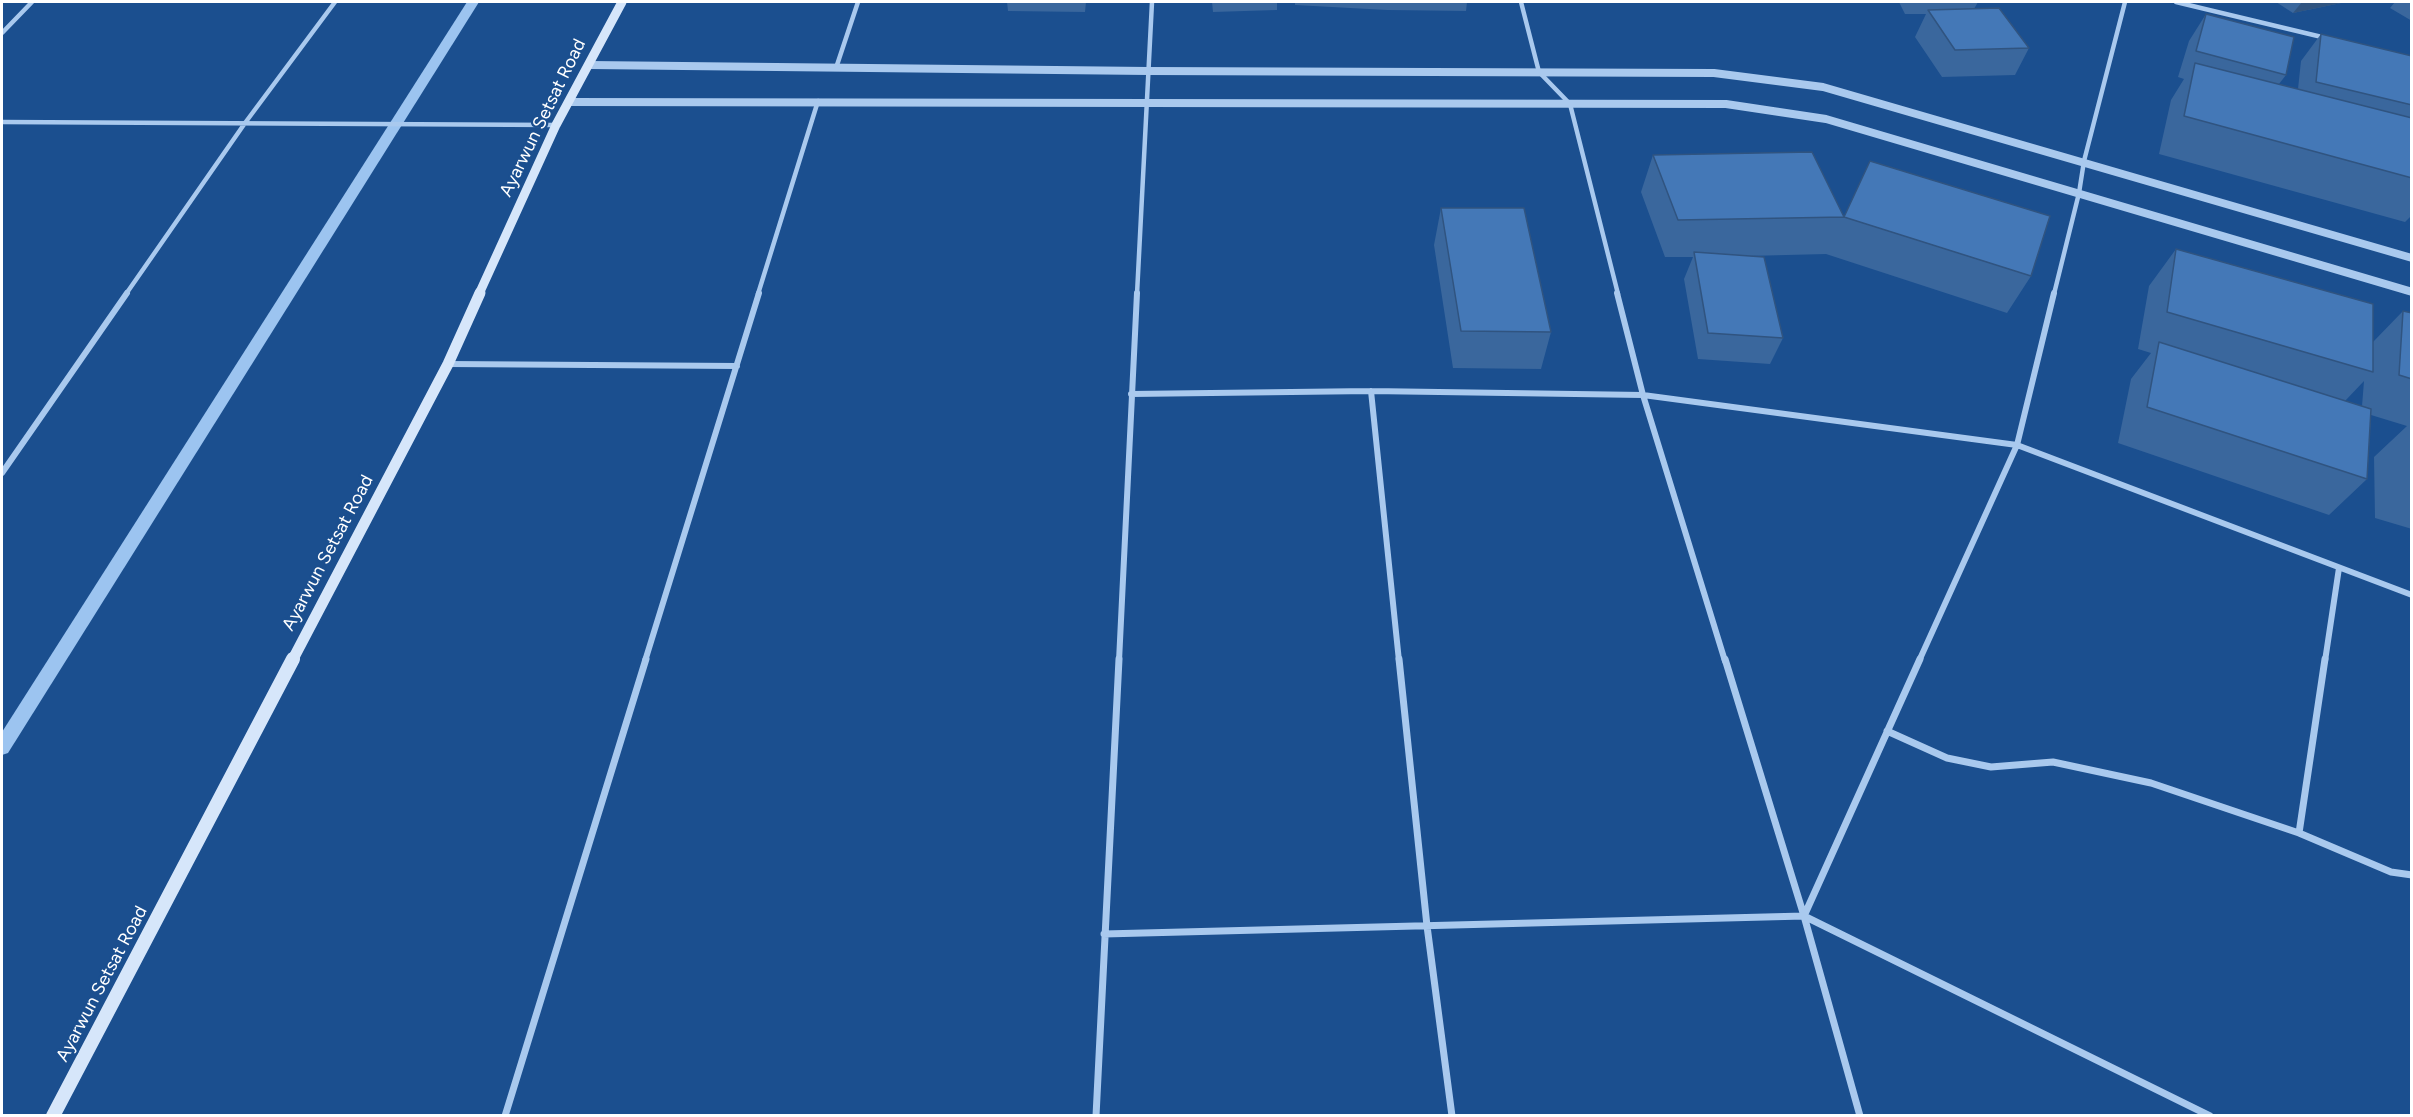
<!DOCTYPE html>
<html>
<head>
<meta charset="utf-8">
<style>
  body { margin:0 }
  #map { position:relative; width:2413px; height:1117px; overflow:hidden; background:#1b4f8f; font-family:Figtree,sans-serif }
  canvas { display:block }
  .frame { position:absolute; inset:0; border:3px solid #fff; pointer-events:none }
</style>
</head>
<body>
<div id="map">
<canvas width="2413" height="1117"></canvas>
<div class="frame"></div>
</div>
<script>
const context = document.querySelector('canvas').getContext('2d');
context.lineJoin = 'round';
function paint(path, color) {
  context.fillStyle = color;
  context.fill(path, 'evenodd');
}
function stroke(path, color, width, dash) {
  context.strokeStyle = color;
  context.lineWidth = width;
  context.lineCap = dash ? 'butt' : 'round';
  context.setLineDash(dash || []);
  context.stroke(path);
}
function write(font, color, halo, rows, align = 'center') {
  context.font = font + ' Figtree,sans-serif';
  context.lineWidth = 4.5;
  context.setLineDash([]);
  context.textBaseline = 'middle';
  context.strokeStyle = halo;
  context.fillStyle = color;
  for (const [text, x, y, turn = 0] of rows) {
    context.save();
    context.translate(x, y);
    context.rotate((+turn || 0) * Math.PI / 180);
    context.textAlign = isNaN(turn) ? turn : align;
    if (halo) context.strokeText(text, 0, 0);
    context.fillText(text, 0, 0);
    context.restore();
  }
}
const stream = new Path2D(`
  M 467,2 L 479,2 L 8,753 L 2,755 L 2,732 Z`);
const minorFar2 = new Path2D(`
  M 1521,2 L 1539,72 L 1570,104 L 1618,294
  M 2176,2 L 2326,38
  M 2,33 L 32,2
  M 836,68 L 858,2
  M 2,122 L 556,125
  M 126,294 L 245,123 L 335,2
  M 758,294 L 818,101
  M 1137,294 L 1152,2
  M 2054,294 L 2079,193 L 2084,161 L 2125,2`);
const minorFar1 = new Path2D(`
  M 1617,293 L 1643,395 L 1725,661
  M 448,364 L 737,366
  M 1371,391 L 1399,661
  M 1131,394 L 1371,391 L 1643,395 L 2017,445 L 2412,595
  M 2,473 L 127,293
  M 645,661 L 759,293
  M 1119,661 L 1137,293
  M 1919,661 L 2017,445 L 2054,293
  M 2325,661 L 2339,568`);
const minor = new Path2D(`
  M 1399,659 L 1427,926 L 1452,1116
  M 1725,659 L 1804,916 L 1860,1116
  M 1887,731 L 1947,758 L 1991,767 L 2053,762 L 2151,783 L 2299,833 L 2391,872 L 2412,875
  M 2299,833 L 2325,659
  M 1804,916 L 1920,659
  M 1104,934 L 1804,916 L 2210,1116
  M 505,1116 L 646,659
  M 1096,1116 L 1119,659`);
const tertiary = new Path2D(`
  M 590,65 L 1148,71 L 1714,73 L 1823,87 L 2412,258
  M 569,102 L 1726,104 L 1826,119 L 2412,292`);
const secondaryFar2 = new Path2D(`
  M 479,294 L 556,125 L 622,2`);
const secondaryFar1 = new Path2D(`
  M 292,661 L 448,364 L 480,293`);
const secondary = new Path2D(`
  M 53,1116 L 293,659`);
const wall = new Path2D(`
  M 1007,2 L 1086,2 L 1085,12 L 1008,11 Z
  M 1212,2 L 1277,2 L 1277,10 L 1213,12 Z
  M 1295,2 L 1467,2 L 1466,11 L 1387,10 L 1295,5 Z
  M 1899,2 L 1978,2 L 1974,9 L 2029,48 L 2015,75 L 1942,77 L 1915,37 L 1926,14 L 1905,14 Z
  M 2276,2 L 2346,2 L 2293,13 Z
  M 2395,2 L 2412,2 L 2412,21 L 2390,8 Z
  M 2206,14 L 2286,75 L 2279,84 L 2298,89 L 2301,61 L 2321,34 L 2412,56 L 2412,115 L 2409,118 L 2412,118 L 2412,215 L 2405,222 L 2159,154 L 2171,100 L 2184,79 L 2178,77 L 2189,41 Z
  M 1653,155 L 1844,217 L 2031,276 L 2007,313 L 1826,254 L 1747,256 L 1783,338 L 1770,364 L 1698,359 L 1684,279 L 1693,257 L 1665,257 L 1641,192 Z
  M 1441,208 L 1551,332 L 1541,369 L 1453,368 L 1434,245 Z
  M 2176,249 L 2373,342 L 2403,311 L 2412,313 L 2412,529 L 2375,518 L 2374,457 L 2407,426 L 2371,415 L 2367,479 L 2329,515 L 2118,443 L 2131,379 L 2151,353 L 2138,349 L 2149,286 ZM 2364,381 L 2362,406 L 2345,401 Z`);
const shadedWall = new Path2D(`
  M 2302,2 L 2346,2 L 2293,13 Z`);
const building = new Path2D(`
  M 1999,8 L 2029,48 L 1955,50 L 1928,10 Z
  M 2206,14 L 2294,37 L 2286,75 L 2196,51 Z
  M 2321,34 L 2412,56 L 2412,105 L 2316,82 Z
  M 2195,63 L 2412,118 L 2412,178 L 2184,116 Z
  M 1812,152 L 1844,217 L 1870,161 L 2050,216 L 2031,276 L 1844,217 L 1678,220 L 1653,155 Z
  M 1441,208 L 1524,208 L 1551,332 L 1461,331 Z
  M 2176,249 L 2373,304 L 2373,372 L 2167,312 Z
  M 1694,252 L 1764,257 L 1783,338 L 1708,333 Z
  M 2403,311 L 2412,313 L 2412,379 L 2399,375 Z
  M 2159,342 L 2371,409 L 2367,479 L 2147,407 Z`);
const streetNames = [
  ["Ayarwun Setsat Road",543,118,-64],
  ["Ayarwun Setsat Road",328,553,-62],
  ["Ayarwun Setsat Road",102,984,-62]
];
paint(stream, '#9cc4f0');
stroke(minorFar2, '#a9c9ee', 4.5);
stroke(minorFar1, '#a9c9ee', 6);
stroke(minor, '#a9c9ee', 7);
stroke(tertiary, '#a9c9ee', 8);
stroke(secondaryFar2, '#d6e6fa', 9);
stroke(secondaryFar1, '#d6e6fa', 11);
stroke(secondary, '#d6e6fa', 14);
paint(wall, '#3a679d');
paint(shadedWall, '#305480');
paint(building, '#4478b7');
stroke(building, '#305480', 1.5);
write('18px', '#fff', '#1b4f8f', streetNames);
</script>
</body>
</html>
